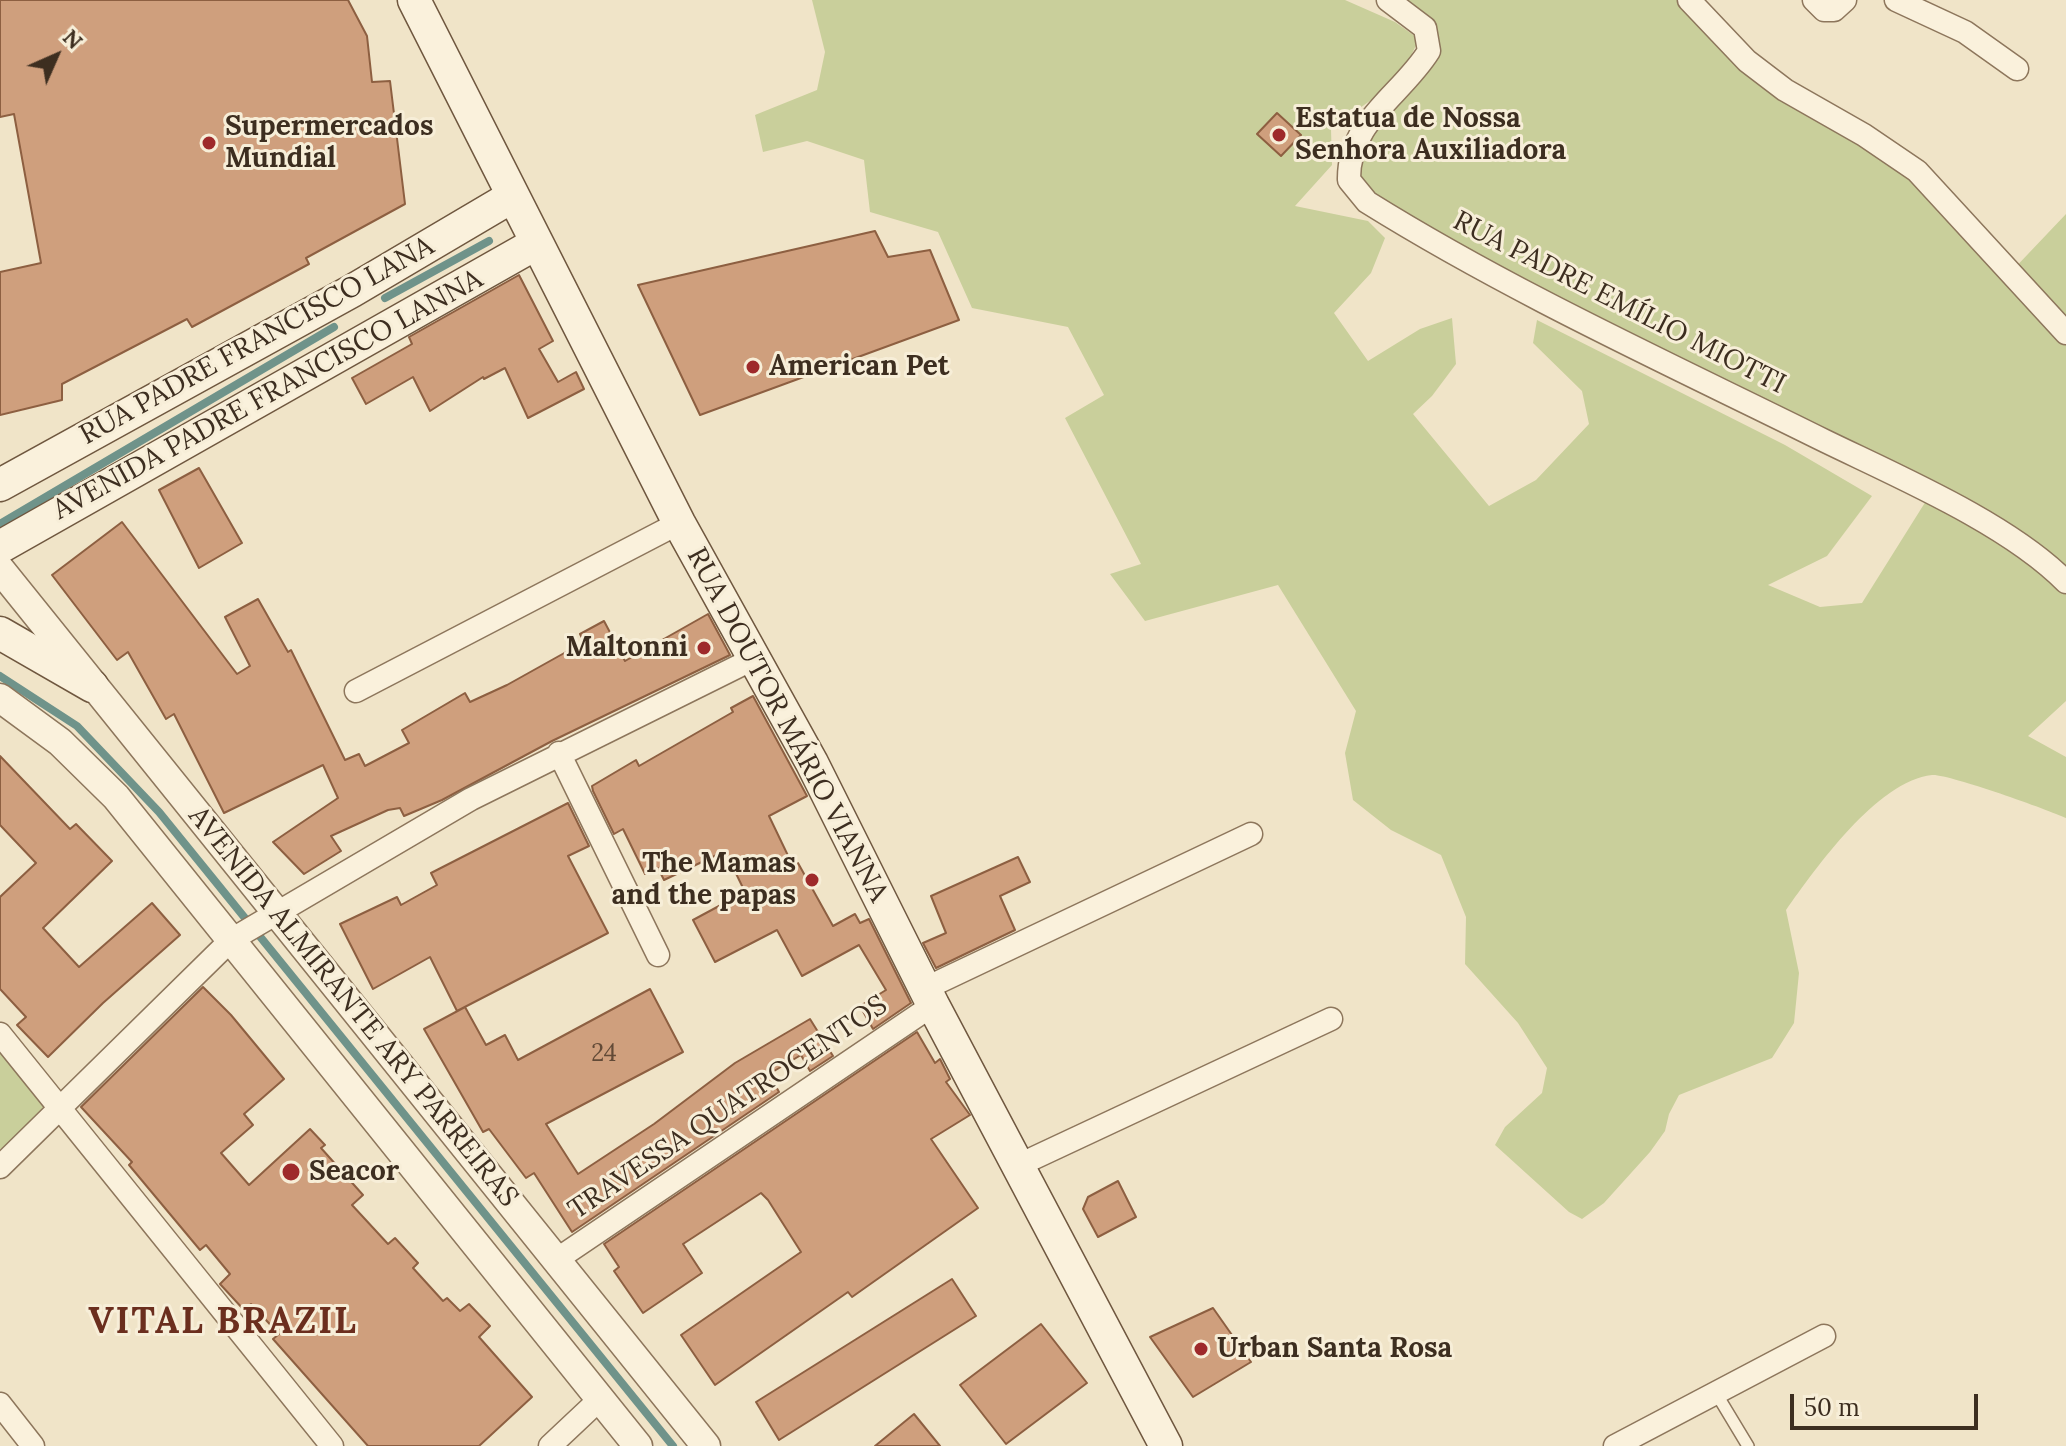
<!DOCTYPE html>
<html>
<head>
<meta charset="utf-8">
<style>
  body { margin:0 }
  #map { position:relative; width:2066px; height:1446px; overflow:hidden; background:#f0e4c8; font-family:Lora,serif }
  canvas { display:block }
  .north { position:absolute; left:16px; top:16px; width:80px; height:80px; -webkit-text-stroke:6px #f7eed8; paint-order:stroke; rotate:45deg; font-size:22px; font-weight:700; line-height:32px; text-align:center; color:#3d2e20 }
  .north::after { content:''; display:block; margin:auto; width:28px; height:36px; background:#3d2e20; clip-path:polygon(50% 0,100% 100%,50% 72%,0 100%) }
  .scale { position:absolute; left:1790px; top:1394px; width:188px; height:36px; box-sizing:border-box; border:4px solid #3d2e20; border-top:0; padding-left:10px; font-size:24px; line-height:28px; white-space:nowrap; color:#3d2e20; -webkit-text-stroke:6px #f7eed8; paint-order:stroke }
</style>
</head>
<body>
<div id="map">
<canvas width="2066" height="1446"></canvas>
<div class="north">N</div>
<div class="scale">50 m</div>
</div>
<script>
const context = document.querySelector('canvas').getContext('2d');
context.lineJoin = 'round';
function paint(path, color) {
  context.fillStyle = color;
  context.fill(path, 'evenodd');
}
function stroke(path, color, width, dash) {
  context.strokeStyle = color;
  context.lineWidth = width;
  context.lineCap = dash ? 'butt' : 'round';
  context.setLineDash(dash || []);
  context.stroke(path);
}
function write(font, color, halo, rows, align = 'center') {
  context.font = font + ' Lora,serif';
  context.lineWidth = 6;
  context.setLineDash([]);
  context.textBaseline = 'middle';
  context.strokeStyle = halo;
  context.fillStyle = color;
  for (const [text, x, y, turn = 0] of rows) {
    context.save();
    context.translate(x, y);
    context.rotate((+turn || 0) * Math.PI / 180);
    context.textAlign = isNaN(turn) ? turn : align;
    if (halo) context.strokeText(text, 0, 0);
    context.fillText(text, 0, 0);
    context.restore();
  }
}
const green = new Path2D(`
  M 812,0 L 1345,0 L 1395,22 L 1419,39 L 1400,79 L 1331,129 L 1332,165 L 1295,206 L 1368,221 L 1385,238 L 1371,273 L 1334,313 L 1368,361 L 1420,329 L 1452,318 L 1456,364 L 1432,396 L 1413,414 L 1489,506 L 1536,480 L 1589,424 L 1582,391 L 1533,343 L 1537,320 L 1785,445 L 1872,496 L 1827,556 L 1768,585 L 1820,607 L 1862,603 L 1931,493 L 1367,202 L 1349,162 L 1429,51 L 1388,0 L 1689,0 L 1719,30 L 1864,135 L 2009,274 L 2066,214 L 2066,701 L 2028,736 L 2066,757 L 2066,818 C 2049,810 1946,773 1932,775 C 1877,781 1816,868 1786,910 L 1799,973 L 1794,1023 L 1772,1058 L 1679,1095 L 1669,1114 L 1665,1131 L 1650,1152 L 1604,1203 L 1582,1219 L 1569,1212 L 1495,1145 L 1505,1127 L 1542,1093 L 1547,1068 L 1518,1023 L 1465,964 L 1466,917 L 1441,855 L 1391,830 L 1353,800 L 1345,753 L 1356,711 L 1278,585 L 1145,621 L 1110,574 L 1141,564 L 1065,418 L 1104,395 L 1068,327 L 972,308 L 938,232 L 870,212 L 864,160 L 807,141 L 763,152 L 755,115 L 817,90 L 825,52 Z
  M 0,1034 L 60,1108 L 31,1136 L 0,1149 Z`);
const stream = new Path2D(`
  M 385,298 L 489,241
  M 0,524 L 334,327
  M 0,676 L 77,726 L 159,812 L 673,1446`);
const building = new Path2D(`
  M 0,0 L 348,0 L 367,36 L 372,82 L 390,81 L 405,204 L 306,258 L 309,264 L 192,327 L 187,319 L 62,384 L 62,400 L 0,415 L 0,272 L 41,263 L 14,114 L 0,117 Z
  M 1277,113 L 1301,135 L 1281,156 L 1257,134 Z
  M 875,231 L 888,257 L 930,250 L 959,320 L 700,415 L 638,285 Z
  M 519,275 L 553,341 L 539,349 L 558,382 L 576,372 L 584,389 L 528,418 L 505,368 L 484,379 L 483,377 L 430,411 L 413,377 L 366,404 L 352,378 L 412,344 L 409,337 Z
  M 199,468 L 242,543 L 199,568 L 159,490 Z
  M 122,522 L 237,674 L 250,666 L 225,617 L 258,599 L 288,652 L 291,650 L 345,760 L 359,754 L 365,766 L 409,743 L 402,730 L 465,693 L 470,702 L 507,685 L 584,642 L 580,634 L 604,621 L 625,661 L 708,614 L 730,655 L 552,741 L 442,800 L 404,816 L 400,808 L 388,810 L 331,836 L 341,851 L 304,874 L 273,842 L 338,798 L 323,765 L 224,813 L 174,714 L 166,719 L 128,652 L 117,660 L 52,575 Z
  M 753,696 L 807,796 L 769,816 L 793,866 L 798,863 L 833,926 L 855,914 L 860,923 L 869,919 L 911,1003 L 873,1029 L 860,1006 L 886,990 L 859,945 L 802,976 L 777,930 L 715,962 L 693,920 L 745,892 L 725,851 L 664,880 L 658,868 L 645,874 L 623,829 L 614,834 L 593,791 L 592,786 L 636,760 L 639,766 L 733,712 L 731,708 Z
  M 0,756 L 70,829 L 76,824 L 112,861 L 43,928 L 79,967 L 152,903 L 180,935 L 103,1003 L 48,1057 L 17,1025 L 26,1017 L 0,989 L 0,897 L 36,863 L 0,825 Z
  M 568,803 L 589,846 L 568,856 L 608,933 L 457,1011 L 430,957 L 373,989 L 340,924 L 397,897 L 401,905 L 437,885 L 431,873 Z
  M 1018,857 L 1030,882 L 1000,896 L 1015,930 L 936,968 L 923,943 L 946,933 L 931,896 Z
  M 203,987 L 231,1015 L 284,1079 L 244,1114 L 253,1125 L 221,1153 L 249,1185 L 310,1129 L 325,1145 L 321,1148 L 363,1195 L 352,1205 L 388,1244 L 395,1238 L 418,1263 L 413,1268 L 443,1301 L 447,1298 L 460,1311 L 469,1304 L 490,1326 L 479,1337 L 532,1397 L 479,1446 L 368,1446 L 273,1339 L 279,1334 L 251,1304 L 244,1310 L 220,1284 L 230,1274 L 206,1245 L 200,1250 L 129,1165 L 132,1162 L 81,1107 Z
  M 650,989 L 683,1052 L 546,1124 L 578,1174 L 654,1124 L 735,1063 L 810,1019 L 833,1056 L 810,1071 L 801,1055 L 769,1074 L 779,1092 L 572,1232 L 534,1173 L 526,1178 L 489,1129 L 483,1132 L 424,1029 L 465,1007 L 486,1045 L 505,1035 L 518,1060 Z
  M 917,1032 L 935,1063 L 940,1059 L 950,1079 L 946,1082 L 970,1115 L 931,1139 L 978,1208 L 852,1297 L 848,1292 L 715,1385 L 681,1335 L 801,1252 L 768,1200 L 761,1193 L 683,1244 L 702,1273 L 643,1313 L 614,1271 L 619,1267 L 604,1244 Z
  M 1118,1181 L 1136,1217 L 1098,1237 L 1083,1209 L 1088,1197 Z
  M 952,1279 L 976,1316 L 779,1440 L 756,1402 Z
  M 1213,1308 L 1251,1362 L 1193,1397 L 1150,1337 Z
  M 1041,1324 L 1087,1383 L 1006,1444 L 960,1385 Z
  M 914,1414 L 940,1446 L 875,1446 Z`);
const service = new Path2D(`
  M 1716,1393 L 1748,1446`);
const minor = new Path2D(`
  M 1388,0 L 1425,28 L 1429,51 C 1401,96 1348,121 1349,180 L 1367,202 C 1513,293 1672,365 1825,441 C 1899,477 2009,524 2066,582
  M 1689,0 L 1747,61 L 1785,90 L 1864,135 L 1917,171 L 2066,333
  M 1814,0 L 1824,10 L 1834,10 L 1845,0
  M 1896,0 L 1965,32 L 2017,69
  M 356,691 L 679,523
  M 559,753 L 658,955
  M 924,989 L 1251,834
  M 0,1034 L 332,1446
  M 1019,1165 L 1331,1019
  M 0,1167 L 231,940 L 471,799 L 755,658
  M 556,1260 L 933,1005
  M 0,1404 L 33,1446
  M 550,1446 L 600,1399
  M 1615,1446 L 1824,1336`);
const tertiary = new Path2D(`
  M 0,569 L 706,1446
  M 0,698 L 60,742 L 116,797 L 638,1446`);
const secondary = new Path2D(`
  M 414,0 L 679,523 L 812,763 L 933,1005 L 1166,1446
  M 0,485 L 352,291 L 513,196
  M 0,547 L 537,243
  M 0,633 L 92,686`);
const markers = [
  [1279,135,8,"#9e2a2b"],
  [209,143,8,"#9e2a2b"],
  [753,367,8,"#9e2a2b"],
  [704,648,8,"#9e2a2b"],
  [812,880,8,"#9e2a2b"],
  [291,1172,10,"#9e2a2b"],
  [1201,1349,8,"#9e2a2b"]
];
const numberNames = [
  ["24",604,1054]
];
const poiNames = [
  ["Estatua de Nossa",1295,119],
  ["Senhora Auxiliadora",1295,151],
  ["Supermercados",225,127],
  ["Mundial",225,159],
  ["American Pet",769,367],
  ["Maltonni",688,648,"right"],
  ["The Mamas",796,864,"right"],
  ["and the papas",796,896,"right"],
  ["Seacor",309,1172],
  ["Urban Santa Rosa",1217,1349]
];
const streetNames = [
  ["RUA PADRE EMÍLIO MIOTTI",1619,303,27],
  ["RUA PADRE FRANCISCO LANA",257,341,-29],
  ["AVENIDA PADRE FRANCISCO LANNA",268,395,-29],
  ["RUA DOUTOR MÁRIO VIANNA",787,725,62],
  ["AVENIDA ALMIRANTE ARY PARREIRAS",353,1007,51],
  ["TRAVESSA QUATROCENTOS",728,1108,-34]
];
const districtNames = [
  ["VITAL BRAZIL",223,1323]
];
paint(green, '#c9cf9b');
stroke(stream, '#6f938a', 8);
paint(building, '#cf9f7d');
stroke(building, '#8d5f41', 2);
stroke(service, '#8d765c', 14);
stroke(minor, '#8d765c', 25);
stroke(tertiary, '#8d765c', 31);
stroke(secondary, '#6f573f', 35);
stroke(service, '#faf1dc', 11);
stroke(minor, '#faf1dc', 22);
stroke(tertiary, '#faf1dc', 28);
stroke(secondary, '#faf1dc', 32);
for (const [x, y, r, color] of markers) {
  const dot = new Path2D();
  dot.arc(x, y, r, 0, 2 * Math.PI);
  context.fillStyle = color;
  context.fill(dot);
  stroke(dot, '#f7eed8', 3);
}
write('24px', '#624a37', null, numberNames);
write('bold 28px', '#3d2e20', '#f7eed8', poiNames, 'left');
write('28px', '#3d2e20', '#f7eed8', streetNames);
context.letterSpacing = '2px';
write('bold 36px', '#6b2e1e', '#f7eed8', districtNames);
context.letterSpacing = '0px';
</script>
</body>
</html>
